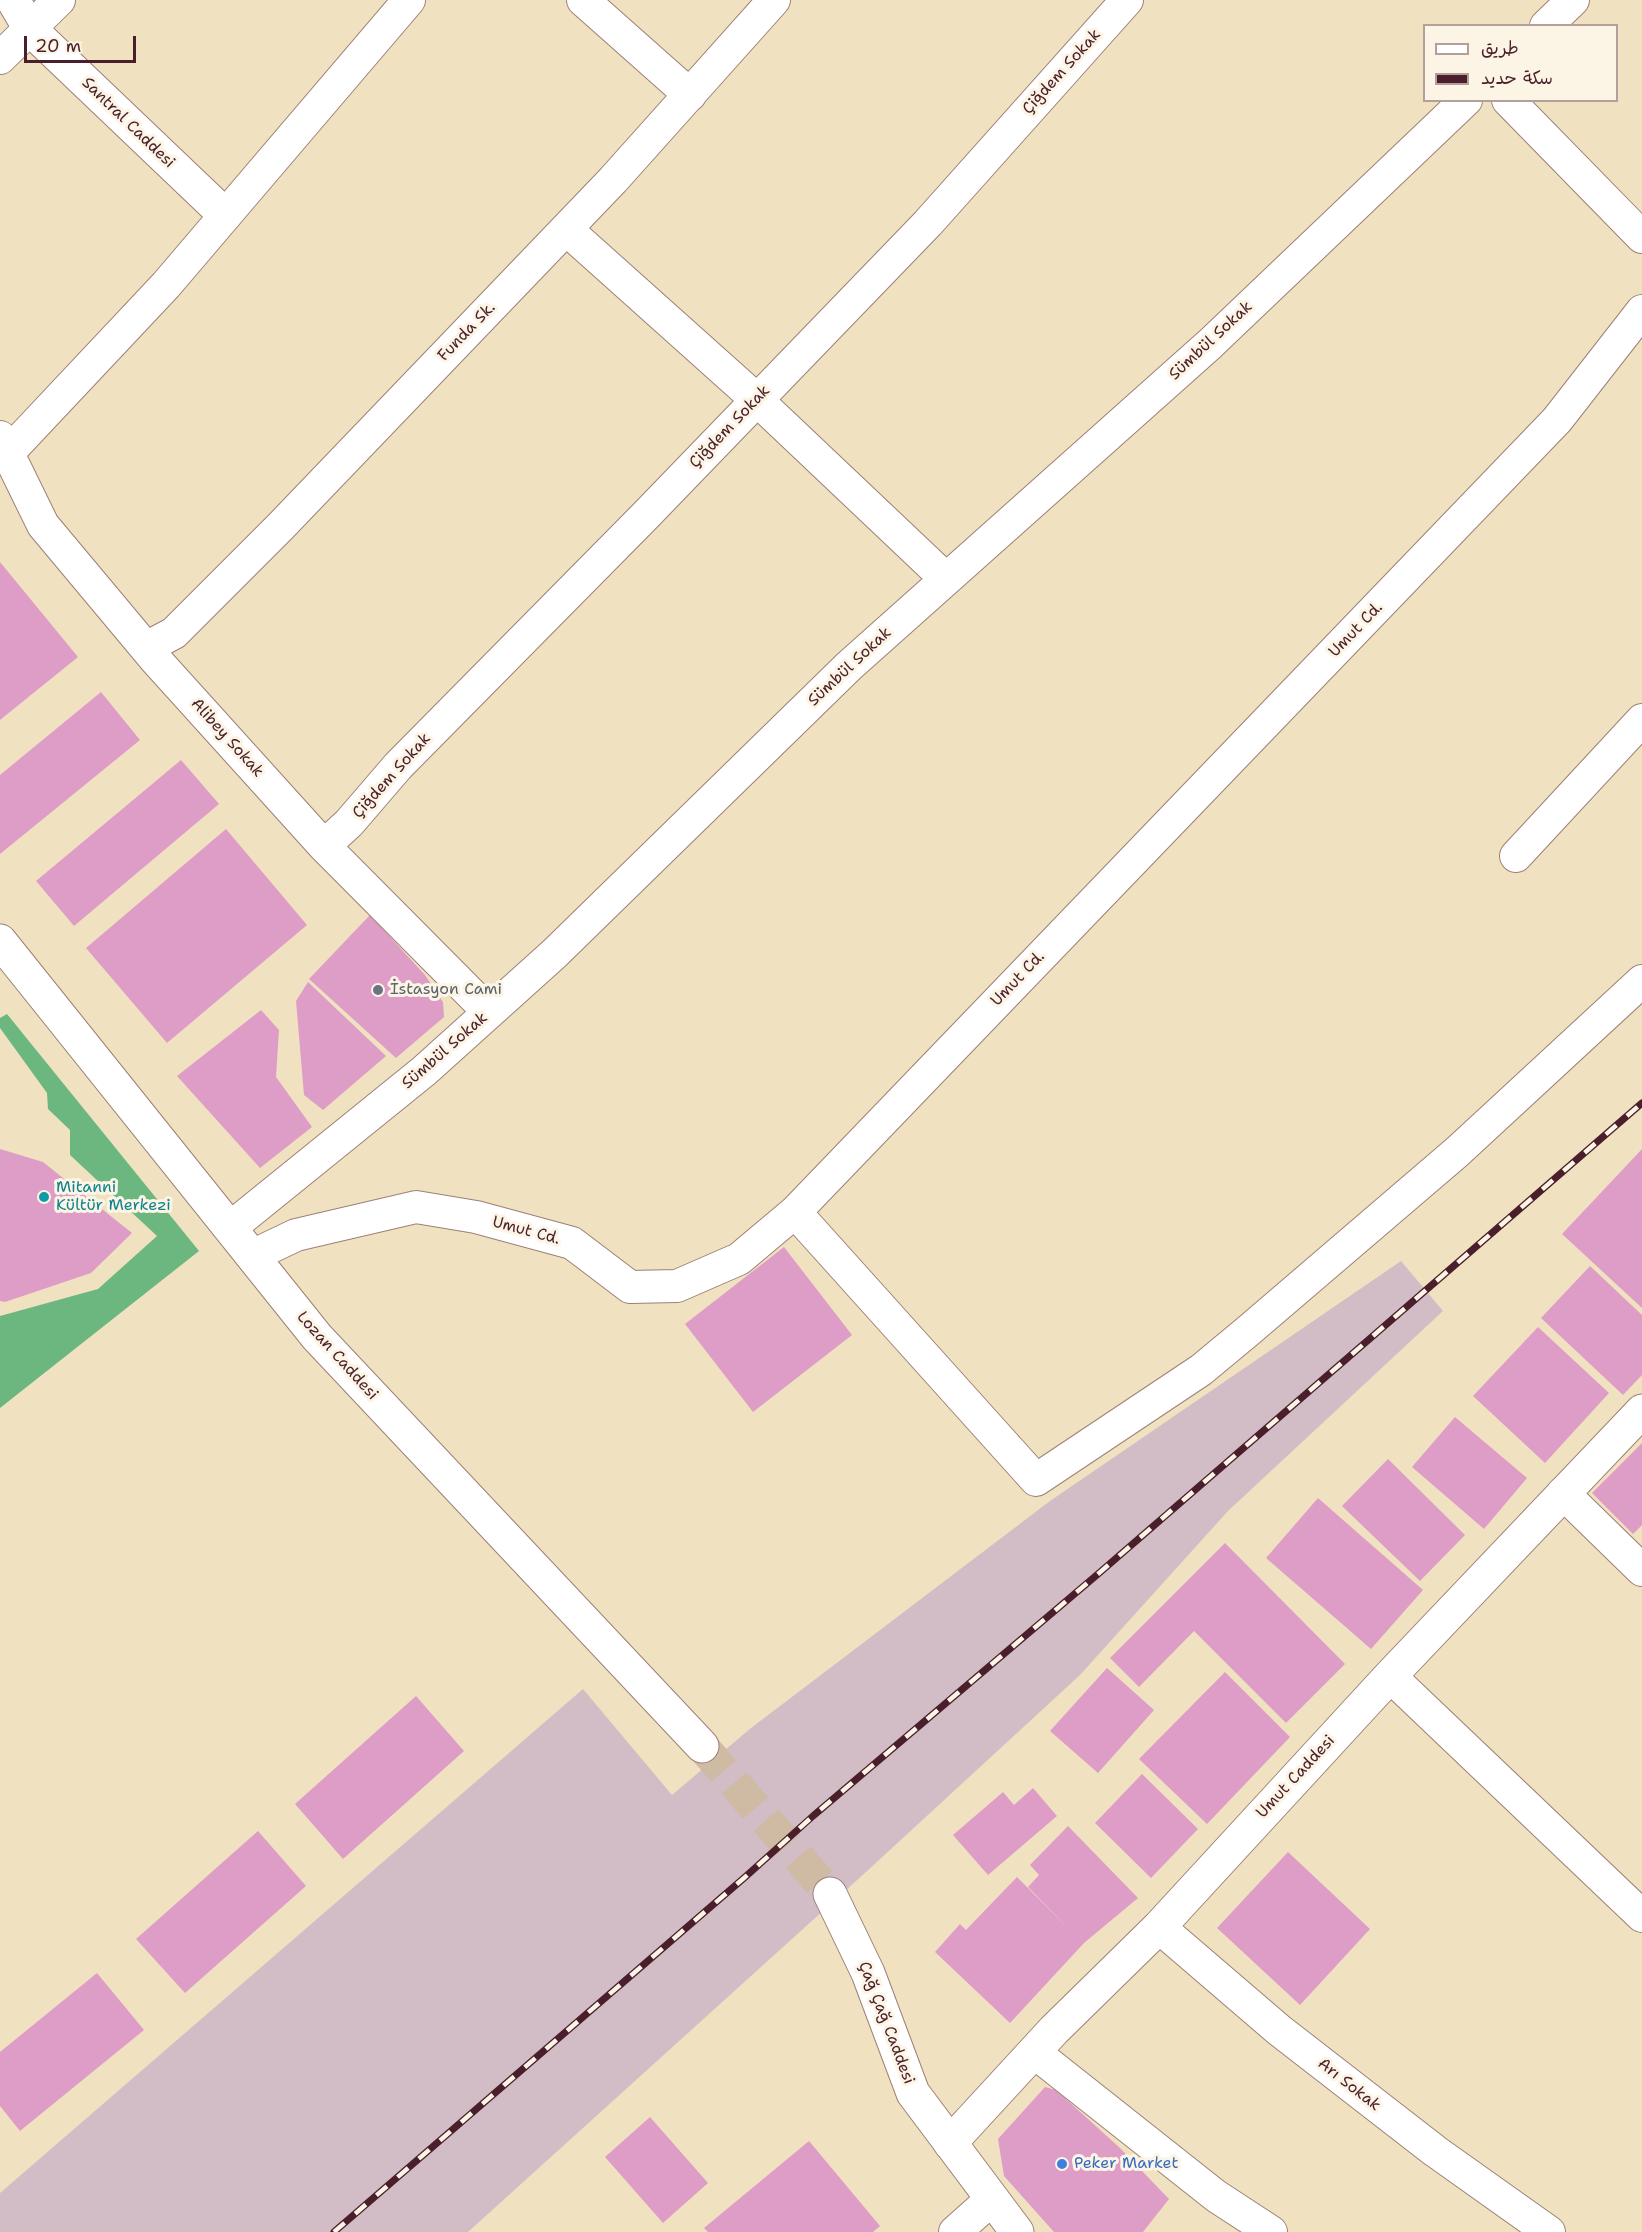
<!DOCTYPE html>
<html>
<head>
<meta charset="utf-8">
<style>
  body { margin:0 }
  #map { position:relative; width:1642px; height:2232px; overflow:hidden; background:#f0e1c1; font-family:"Shantell Sans","Playpen Sans Arabic",sans-serif }
  canvas { display:block }
  .legend { position:absolute; left:1423px; top:24px; width:195px; height:78px; box-sizing:border-box; background:#fcf5e5; border:2px solid #b59f9b; margin:0; padding:8px 10px; list-style:none; font-size:18px; color:#4a1f2b }
  .legend li { display:flex; align-items:center; gap:12px; height:30px }
  .legend b { width:30px; border:2px solid #b59f9b }
  .scale { position:absolute; left:24px; top:36px; width:112px; height:27px; box-sizing:border-box; border:3px solid #4a1f2b; border-top:0; padding-left:8px; font-size:18px; line-height:21px; white-space:nowrap; color:#4a1f2b; -webkit-text-stroke:4px #fcf5e5; paint-order:stroke }
</style>
</head>
<body>
<div id="map">
<canvas width="1642" height="2232"></canvas>
<ul class="legend">
<li><b style="height:8px;background:#fff"></b>طريق</li>
<li><b style="height:8px;background:#4a1f2b"></b>سكة حديد</li>
</ul>
<div class="scale">20 m</div>
</div>
<script>
const context = document.querySelector('canvas').getContext('2d');
context.lineJoin = 'round';
function paint(path, color) {
  context.fillStyle = color;
  context.fill(path, 'evenodd');
}
function stroke(path, color, width, dash) {
  context.strokeStyle = color;
  context.lineWidth = width;
  context.lineCap = dash ? 'butt' : 'round';
  context.setLineDash(dash || []);
  context.stroke(path);
}
function write(font, color, halo, rows, align = 'center') {
  context.font = font + ' "Shantell Sans",sans-serif';
  context.lineWidth = 6;
  context.setLineDash([]);
  context.textBaseline = 'middle';
  context.strokeStyle = halo;
  context.fillStyle = color;
  for (const [text, x, y, turn = 0] of rows) {
    context.save();
    context.translate(x, y);
    context.rotate((+turn || 0) * Math.PI / 180);
    context.textAlign = isNaN(turn) ? turn : align;
    if (halo) context.strokeText(text, 0, 0);
    context.fillText(text, 0, 0);
    context.restore();
  }
}
const industrial = new Path2D(`
  M 1401,1261 L 1443,1311 L 1228,1511 L 1080,1675 L 866,1872 L 468,2232 L 0,2232 L 0,2193 L 583,1689 L 672,1795 L 751,1728 L 1050,1501 Z`);
const forest = new Path2D(`
  M 7,1014 L 199,1251 L 0,1408 L 0,1316 L 98,1289 L 157,1236 L 70,1155 L 70,1130 L 48,1109 L 47,1093 L 0,1028 L 0,1018 Z`);
const building = new Path2D(`
  M 0,562 L 78,657 L 0,720 Z
  M 101,692 L 140,740 L 0,854 L 0,775 Z
  M 181,760 L 219,804 L 74,926 L 36,881 Z
  M 226,829 L 307,925 L 167,1043 L 86,948 Z
  M 370,915 L 425,975 L 443,1002 L 444,1017 L 396,1058 L 309,979 Z
  M 308,982 L 386,1056 L 323,1110 L 304,1095 L 296,1001 Z
  M 261,1010 L 279,1030 L 276,1077 L 312,1127 L 260,1168 L 177,1076 Z
  M 0,1149 L 43,1162 L 132,1233 L 91,1273 L 5,1302 L 0,1301 Z
  M 1642,1149 L 1642,1308 L 1562,1234 Z
  M 784,1247 L 852,1335 L 753,1412 L 685,1324 Z
  M 1590,1266 L 1642,1315 L 1642,1375 L 1623,1395 L 1541,1318 Z
  M 1538,1327 L 1609,1393 L 1545,1463 L 1473,1396 Z
  M 1455,1417 L 1527,1478 L 1484,1529 L 1412,1467 Z
  M 1642,1443 L 1642,1525 L 1633,1534 L 1592,1493 Z
  M 1388,1459 L 1465,1535 L 1420,1581 L 1342,1506 Z
  M 1318,1498 L 1423,1590 L 1371,1649 L 1266,1558 Z
  M 1225,1543 L 1345,1664 L 1286,1723 L 1194,1631 L 1139,1687 L 1110,1658 Z
  M 1107,1668 L 1154,1710 L 1098,1773 L 1050,1731 Z
  M 1225,1672 L 1290,1737 L 1207,1824 L 1139,1759 Z
  M 416,1696 L 464,1751 L 343,1859 L 295,1804 Z
  M 1142,1774 L 1198,1829 L 1151,1878 L 1095,1823 Z
  M 1033,1788 L 1057,1816 L 988,1875 L 953,1835 L 1003,1792 L 1014,1805 Z
  M 1068,1826 L 1138,1898 L 1084,1943 L 1010,2023 L 935,1952 L 960,1924 L 966,1930 L 1017,1877 L 1070,1930 L 1028,1887 L 1039,1875 L 1030,1865 Z
  M 258,1831 L 306,1886 L 185,1993 L 136,1939 Z
  M 1288,1852 L 1370,1929 L 1300,2005 L 1217,1928 Z
  M 97,1973 L 144,2030 L 20,2131 L 0,2106 L 0,2052 Z
  M 1045,2087 L 1056,2090 L 1120,2148 L 1169,2199 L 1143,2232 L 1054,2232 L 1004,2176 L 998,2139 Z
  M 650,2117 L 708,2183 L 663,2223 L 605,2157 Z
  M 809,2141 L 880,2226 L 873,2232 L 708,2232 L 704,2228 Z`);
const secondaryTunnel = new Path2D(`
  M 702,1746 L 830,1894`);
const minor = new Path2D(`
  M 583,0 L 690,95
  M 1546,26 L 1573,0
  M 0,58 L 59,0
  M 1508,100 L 1642,237
  M 566,229 L 757,400 L 946,579
  M 0,437 L 43,525 L 155,659 L 324,846 L 489,1012
  M 7,454 L 166,285 L 409,0
  M 146,648 L 174,633 L 281,526 L 613,180 L 774,0
  M 324,846 L 349,823 L 398,766 L 646,515 L 928,223 L 1127,0
  M 1516,856 L 1642,720
  M 795,1212 L 1036,1480 L 1201,1370 L 1248,1331 L 1457,1152 L 1642,981
  M 230,1228 L 424,1071 L 554,954 L 849,666 L 1210,344 L 1466,100
  M 252,1256 L 296,1235 L 416,1207 L 476,1217 L 572,1243 L 630,1287 L 677,1286 L 739,1259 L 795,1212 L 1557,420 L 1642,311
  M 1563,1493 L 1642,1570
  M 1390,1676 L 1642,1916
  M 1159,1927 L 1279,2030 L 1435,2151 L 1549,2232
  M 1034,2052 L 1216,2196 L 1271,2232
  M 955,2232 L 992,2199`);
const tertiary = new Path2D(`
  M 13,0 L 30,29 L 225,215
  M 950,2143 L 1054,2030 L 1159,1927 L 1390,1676 L 1642,1411`);
const secondary = new Path2D(`
  M 0,941 L 317,1337 L 702,1746
  M 830,1894 L 868,1973 L 913,2093 L 1017,2232`);
const rail = new Path2D(`
  M 334,2232 L 744,1878 L 813,1816 L 1098,1574 L 1642,1103`);
const markers = [
  [378,990,6,"#6b7280"],
  [44,1197,6,"#0f9aa8"],
  [1062,2164,6,"#3f7fe0"]
];
const streetNames = [
  ["Çiğdem Sokak",1062,72,-48],
  ["Santral Caddesi",128,123,44],
  ["Funda Sk.",467,332,-46],
  ["Sümbül Sokak",1211,341,-43],
  ["Çiğdem Sokak",730,427,-46],
  ["Umut Cd.",1356,630,-46],
  ["Sümbül Sokak",850,667,-43],
  ["Alibey Sokak",227,738,48],
  ["Çiğdem Sokak",392,776,-48],
  ["Umut Cd.",1018,979,-46],
  ["Sümbül Sokak",445,1051,-41],
  ["Umut Cd.",526,1231,15],
  ["Lozan Caddesi",337,1356,48],
  ["Umut Caddesi",1296,1777,-47],
  ["Çağ Çağ Caddesi",886,2023,69],
  ["Arı Sokak",1349,2085,38]
];
const worshipNames = [
  ["İstasyon Cami",390,990]
];
const cultureNames = [
  ["Mitanni",56,1188],
  ["Kültür Merkezi",56,1206]
];
const shopNames = [
  ["Peker Market",1074,2164]
];
paint(industrial, '#d2bdc7');
paint(forest, '#6cb780');
paint(building, '#de9dc7');
stroke(secondaryTunnel, '#cfbaa3', 33, [33, 16]);
stroke(minor, '#9d8076', 34);
stroke(tertiary, '#9d8076', 35);
stroke(secondary, '#9d8076', 35);
stroke(minor, '#fff', 32);
stroke(tertiary, '#fff', 33);
stroke(secondary, '#fff', 33);
stroke(rail, '#4a1f2b', 7);
stroke(rail, '#fcf5e5', 4.5, [14]);
for (const [x, y, r, color] of markers) {
  const dot = new Path2D();
  dot.arc(x, y, r, 0, 2 * Math.PI);
  context.fillStyle = color;
  context.fill(dot);
  stroke(dot, '#fcf5e5', 2);
}
write('16px', '#4a1f2b', '#fcf5e5', streetNames);
write('16px', '#5b616d', '#fcf5e5', worshipNames, 'left');
write('16px', '#0d838f', '#fcf5e5', cultureNames, 'left');
write('16px', '#366cbe', '#fcf5e5', shopNames, 'left');
</script>
</body>
</html>
